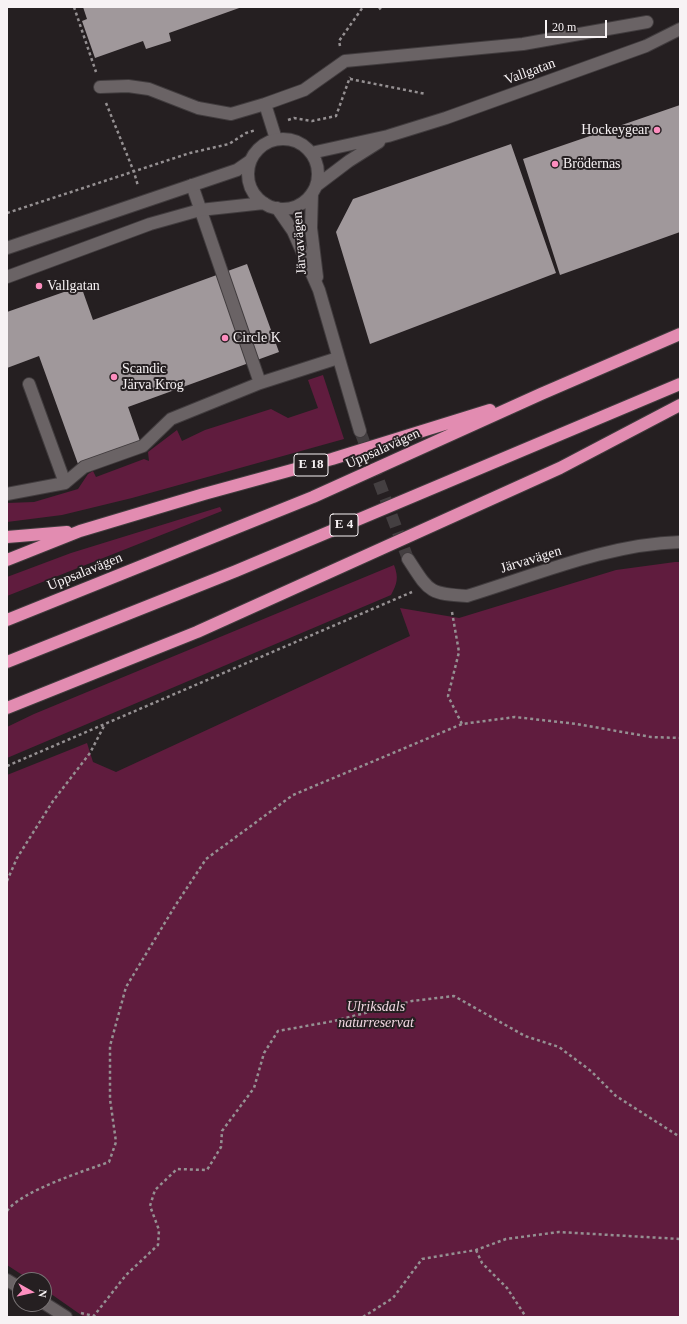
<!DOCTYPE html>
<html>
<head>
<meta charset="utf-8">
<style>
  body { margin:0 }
  #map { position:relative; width:687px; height:1324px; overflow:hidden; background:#251f21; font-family:"Times New Roman",serif }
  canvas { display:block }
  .frame { position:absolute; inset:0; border:8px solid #f7f2f4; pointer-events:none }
  .north { position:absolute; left:12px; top:1272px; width:40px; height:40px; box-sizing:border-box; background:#251f21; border:1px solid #797375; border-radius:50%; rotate:98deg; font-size:11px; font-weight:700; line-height:16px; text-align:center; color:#f7f2f4 }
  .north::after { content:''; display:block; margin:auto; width:14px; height:18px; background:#fd8ebf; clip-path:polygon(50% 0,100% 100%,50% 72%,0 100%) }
  .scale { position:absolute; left:545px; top:20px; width:62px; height:18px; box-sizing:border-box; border:2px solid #f7f2f4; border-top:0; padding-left:5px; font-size:12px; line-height:14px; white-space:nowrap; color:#f7f2f4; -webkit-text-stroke:3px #251f21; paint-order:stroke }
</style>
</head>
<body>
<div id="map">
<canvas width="687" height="1324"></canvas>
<div class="frame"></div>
<div class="north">N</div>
<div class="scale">20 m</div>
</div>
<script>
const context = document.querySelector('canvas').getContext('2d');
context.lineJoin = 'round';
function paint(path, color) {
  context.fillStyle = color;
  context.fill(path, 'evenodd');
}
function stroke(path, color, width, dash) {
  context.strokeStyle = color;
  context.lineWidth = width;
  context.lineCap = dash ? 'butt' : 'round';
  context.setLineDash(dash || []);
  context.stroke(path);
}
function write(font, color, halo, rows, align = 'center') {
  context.font = font + ' "Times New Roman",serif';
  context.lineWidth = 4;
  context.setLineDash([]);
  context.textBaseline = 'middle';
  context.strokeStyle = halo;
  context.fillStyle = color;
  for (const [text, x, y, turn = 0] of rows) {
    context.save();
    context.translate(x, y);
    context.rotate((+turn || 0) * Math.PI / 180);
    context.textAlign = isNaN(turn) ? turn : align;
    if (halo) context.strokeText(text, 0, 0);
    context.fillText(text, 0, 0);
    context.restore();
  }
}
const green = new Path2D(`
  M 323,375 L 344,439 L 132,498 L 62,515 L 7,522 L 7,503 L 34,502 L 78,489 L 88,474 L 93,471 L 96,477 L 144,459 L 149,461 L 148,452 L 177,430 L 182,441 L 205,430 L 271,409 L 288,418 L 318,408 L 308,380 Z
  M 220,507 L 222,511 L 7,596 L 7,577 L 71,553 Z
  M 675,562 L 680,562 L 680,1317 L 84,1317 L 44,1289 L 44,1280 L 30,1280 L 7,1265 L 7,775 L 87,743 L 93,762 L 116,772 L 410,636 L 400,608 L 459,618 L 616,570 Z
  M 394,565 C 399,578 397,584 391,595 L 7,758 L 7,727 L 34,714 Z`);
const building = new Path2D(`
  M 83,7 L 242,7 L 169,33 L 171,41 L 146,49 L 143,41 L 95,58 L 82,21 L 87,19 Z
  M 680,105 L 680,232 L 560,275 L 523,159 Z
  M 511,144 L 556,273 L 370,344 L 336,232 L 353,199 Z
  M 247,264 L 279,352 L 128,407 L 140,441 L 78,464 L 39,356 L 7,368 L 7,312 L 81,286 L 93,320 Z`);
const streetTunnel = new Path2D(`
  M 360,431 L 408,559`);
const path = new Path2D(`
  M 74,7 L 96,72
  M 379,7 L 381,10
  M 340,46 L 339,41 L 363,7
  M 350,79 L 426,94
  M 106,103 L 134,172 L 138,186
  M 288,120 L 294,118 L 312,121 L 336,116 L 350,77
  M 7,213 L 190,153 L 229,144 L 246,133 L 256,130
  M 452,612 L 459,652 L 448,696 L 462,724
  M 7,766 L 412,592
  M 7,881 L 17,858 L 53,801 L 90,753 L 104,726
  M 7,1211 C 21,1191 84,1171 109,1162 L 116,1142 L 110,1099 L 110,1046 L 126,987 L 175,906 L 206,859 L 293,795 L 462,724 L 515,717 L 577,724 L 651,737 L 680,738
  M 476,1250 L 482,1263 L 507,1288 L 526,1317
  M 81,1313 L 98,1317
  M 93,1317 L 126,1275 L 158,1245 L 159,1230 L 150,1206 L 155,1190 L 177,1169 L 207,1170 L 221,1147 L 222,1131 L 254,1088 L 264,1053 L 278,1031 L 334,1021 L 412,1001 L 454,996 L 525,1036 L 559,1047 L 591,1071 L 616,1096 L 680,1137
  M 363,1317 L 393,1298 L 422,1259 L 476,1250 L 506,1239 L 559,1232 L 680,1239`);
const lane = new Path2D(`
  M 100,87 L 128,86 L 149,89 L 198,108 L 231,114 L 265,104 L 304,90 L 345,61 L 523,44 L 647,22
  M 265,104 L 276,139
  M 192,185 L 260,383
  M 29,384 L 65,483
  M 7,494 L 65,483 L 84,467 L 143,446 L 171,419 L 260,383 L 338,358`);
const street = new Path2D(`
  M248 174a35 35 0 1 1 70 0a35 35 0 1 1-70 0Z
  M 311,153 L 388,136 L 446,118 L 646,46 L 680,29
  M 316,186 L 349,161 L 379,142
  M 312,193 L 311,228 L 317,277
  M 277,208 L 293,231 L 319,290 L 360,431
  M 7,248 L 237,170 L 250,161
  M 7,277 L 150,224 L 200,210 L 264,203
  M 408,559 C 429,591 428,594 467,596 C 536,575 608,544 680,542
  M 7,1280 L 20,1288
  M 44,1303 L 66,1317`);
const highway = new Path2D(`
  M 7,537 L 67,532
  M 7,560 L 80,531 L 204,494 L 332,459 L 490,410
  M 7,620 L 313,497 L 541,394 L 680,334
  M 7,662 L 236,571 L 680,384
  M 7,708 L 197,632 L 560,468 L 680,405`);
const markers = [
  [657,130,4,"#fd8ebf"],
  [555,164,4,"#fd8ebf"],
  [39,286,4,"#fd8ebf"],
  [225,338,4,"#fd8ebf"],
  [114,377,4,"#fd8ebf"]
];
const shields = [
  [311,465,34],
  [344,525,28]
];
const shieldNames = [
  ["E 18",311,465],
  ["E 4",344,525]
];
const streetNames = [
  ["Vallgatan",530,72,-20],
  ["Järvavägen",300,243,-94],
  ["Uppsalavägen",383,449,-24],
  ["Järvavägen",531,560,-17],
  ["Uppsalavägen",85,572,-22]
];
const poiNames = [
  ["Hockeygear",649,130,"right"],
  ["Brödernas",563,164],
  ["Vallgatan",47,286],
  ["Circle K",233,338],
  ["Scandic",122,369],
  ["Järva Krog",122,385]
];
const parkNames = [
  ["Ulriksdals",376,1007],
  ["naturreservat",376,1023]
];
paint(green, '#601c3e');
paint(building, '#a0989b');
stroke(streetTunnel, '#443f41', 12, [12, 6]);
stroke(lane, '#413c3e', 14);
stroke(street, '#413c3e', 14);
stroke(highway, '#413c3e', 14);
stroke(path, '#959092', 2.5, [3, 3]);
stroke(lane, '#6a6365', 12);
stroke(street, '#6a6365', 12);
stroke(highway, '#e28cb1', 12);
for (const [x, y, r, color] of markers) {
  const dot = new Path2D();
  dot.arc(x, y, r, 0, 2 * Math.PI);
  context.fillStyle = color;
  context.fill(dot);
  stroke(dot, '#251f21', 1.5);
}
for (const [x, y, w] of shields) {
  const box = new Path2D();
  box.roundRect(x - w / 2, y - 11, w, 22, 3);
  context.fillStyle = '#251f21';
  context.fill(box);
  stroke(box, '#f7f2f4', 1);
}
write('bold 13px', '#f7f2f4', null, shieldNames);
write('14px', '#f7f2f4', '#251f21', streetNames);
write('14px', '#f7f2f4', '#251f21', poiNames, 'left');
write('italic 14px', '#f3d9e3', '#251f21', parkNames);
</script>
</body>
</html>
